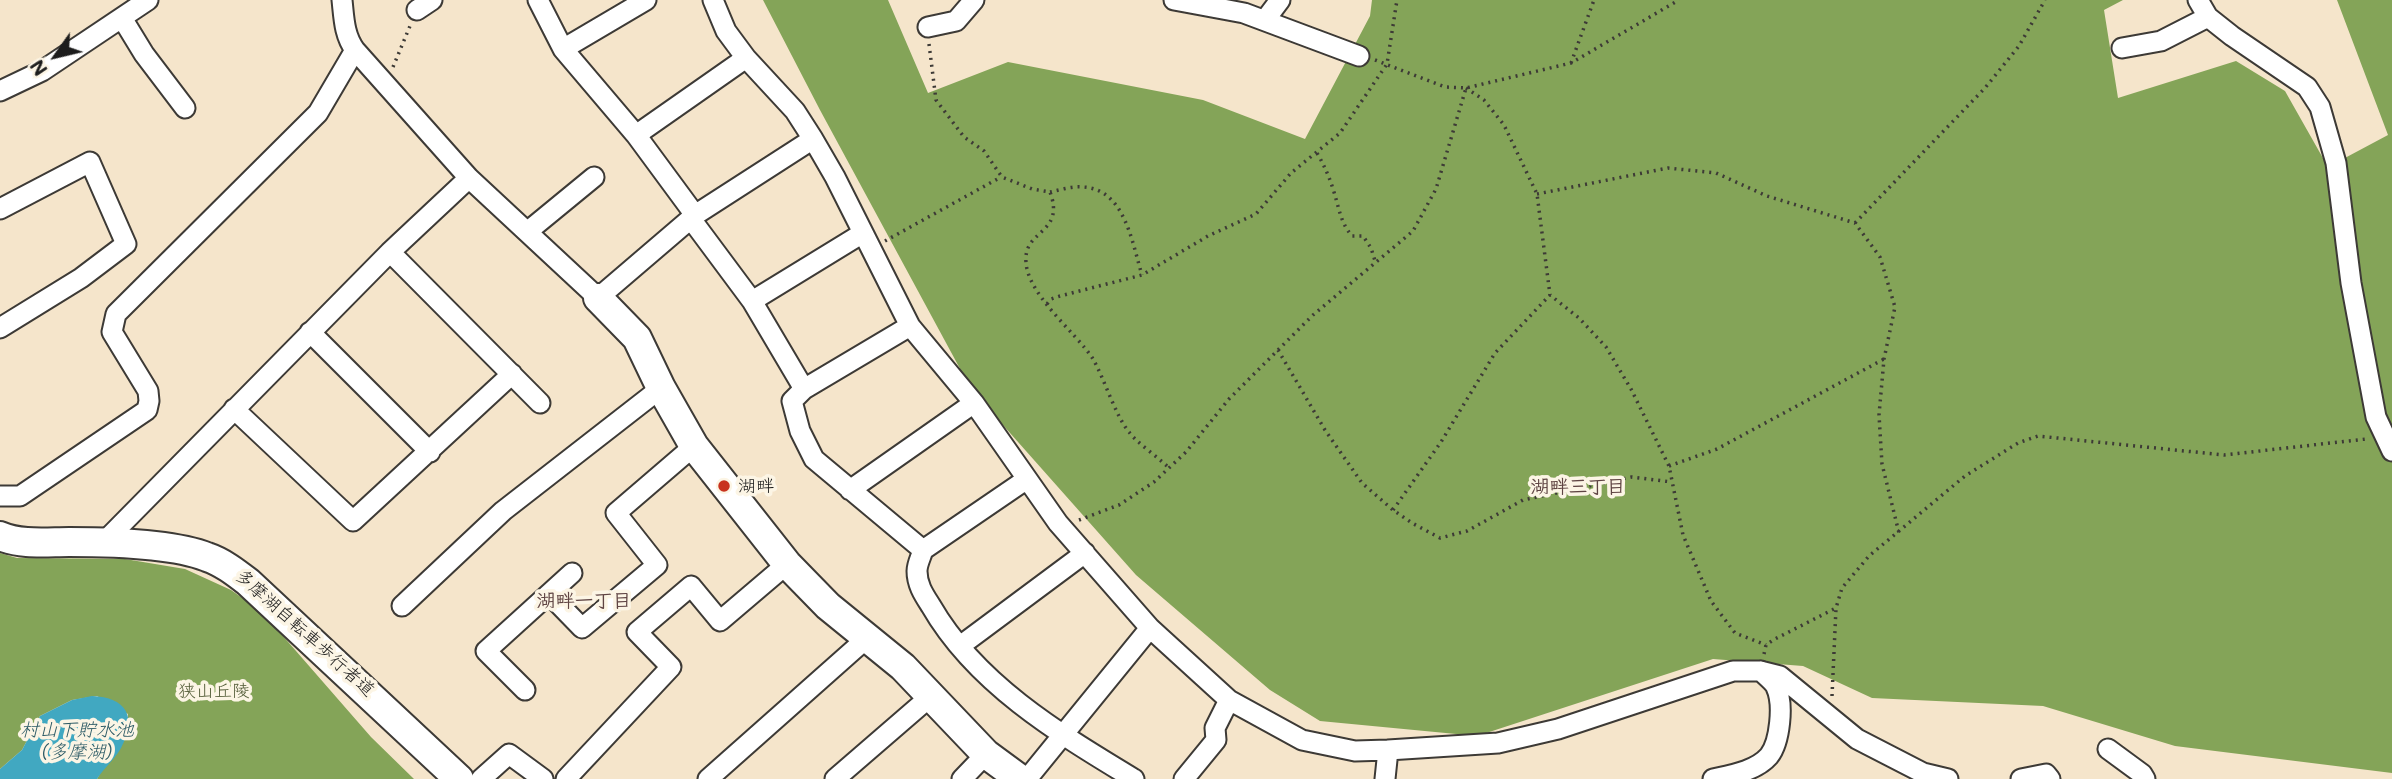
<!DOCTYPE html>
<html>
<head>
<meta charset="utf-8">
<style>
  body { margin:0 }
  #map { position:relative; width:2392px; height:779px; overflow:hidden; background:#f5e5cb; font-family:Mali,sans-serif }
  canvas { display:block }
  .north { position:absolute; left:21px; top:21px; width:70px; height:70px; -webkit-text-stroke:5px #fcf5e5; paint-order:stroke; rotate:236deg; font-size:19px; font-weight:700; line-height:28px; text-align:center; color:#1c1c1c }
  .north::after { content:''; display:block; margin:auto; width:24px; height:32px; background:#1c1c1c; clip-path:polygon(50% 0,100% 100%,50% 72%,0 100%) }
</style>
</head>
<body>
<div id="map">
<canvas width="2392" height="779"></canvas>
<div class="north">N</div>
</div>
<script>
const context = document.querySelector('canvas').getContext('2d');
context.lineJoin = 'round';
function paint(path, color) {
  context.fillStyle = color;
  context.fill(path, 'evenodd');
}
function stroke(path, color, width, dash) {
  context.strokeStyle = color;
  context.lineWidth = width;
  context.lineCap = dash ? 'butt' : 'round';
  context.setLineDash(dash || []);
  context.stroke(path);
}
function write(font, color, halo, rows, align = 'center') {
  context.font = font + ' Mali,"Klee One",sans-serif';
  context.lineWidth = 7;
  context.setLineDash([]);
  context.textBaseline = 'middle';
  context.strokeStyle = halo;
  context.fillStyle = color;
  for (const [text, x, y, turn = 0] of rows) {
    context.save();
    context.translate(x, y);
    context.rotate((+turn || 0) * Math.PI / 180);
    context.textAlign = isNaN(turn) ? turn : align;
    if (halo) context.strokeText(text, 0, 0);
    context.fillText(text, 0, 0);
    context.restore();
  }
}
const forest = new Path2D(`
  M 763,0 L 888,0 L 928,93 L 1008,62 L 1203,100 L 1305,139 L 1370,16 L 1372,0 L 2123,0 L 2104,10 L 2118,98 L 2236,61 L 2285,91 L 2328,167 L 2388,135 L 2337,0 L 2392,0 L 2392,773 L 2175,746 L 2043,706 L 1872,698 L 1803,666 L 1713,659 L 1477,736 L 1320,721 L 1270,690 L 1136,575 L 971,389 L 820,110 Z
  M 0,553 L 17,558 L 125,559 L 185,569 L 231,590 L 262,612 L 371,737 L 414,779 L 97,779 L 128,722 L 128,714 L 97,696 L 72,700 L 40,716 L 22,750 L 0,769 Z`);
const water = new Path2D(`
  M 92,696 C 126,697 138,717 121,748 C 115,759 104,768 97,779 L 0,779 L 0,769 L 22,750 L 40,716 L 72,700 Z`);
const path = new Path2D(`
  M 929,44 L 936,100 L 964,137 L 984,151 L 1002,177 L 1032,189 L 1050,192 C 1065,232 1027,230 1026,257 C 1023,292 1076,332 1093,359 C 1105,380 1115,415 1129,432 C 1137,443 1158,457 1169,468
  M 1375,60 L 1445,87 L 1466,88 L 1571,63 L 1679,0
  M 1571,63 L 1594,0
  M 393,67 L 410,26
  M 1466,88 L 1484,100 L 1504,125 L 1537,194 L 1550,295 L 1579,318 L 1606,347 L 1631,389 L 1669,466 L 1683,535 L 1711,601 L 1735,633 L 1766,645
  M 1317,153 C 1324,165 1329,176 1333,189 C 1339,207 1340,222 1352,236 L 1363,236 L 1371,248 L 1376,264
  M 1050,192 C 1060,190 1072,186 1082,187 C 1125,188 1132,243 1142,275
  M 1537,194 L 1668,168 L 1716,173 L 1767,196 L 1855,223 L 1880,257 L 1895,307 L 1884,359 L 1879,415 L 1882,464 L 1899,533
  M 1855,223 L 1985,88 L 2019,46 L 2045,0
  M 885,241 L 1001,177
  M 1047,304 L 1051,299 L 1060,296 L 1142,275 L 1208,236 L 1256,214 L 1291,173 L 1340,133 L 1387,64 L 1397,0
  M 1278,350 L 1325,430 L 1362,483 L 1393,510 L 1412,523 L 1440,538 L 1467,531 L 1523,500 L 1632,477 L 1672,482
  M 1669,466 L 1717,449 L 1884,359
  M 1393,510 L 1441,442 L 1495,353 L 1550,295
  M 1079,520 L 1119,505 L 1154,482 L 1186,452 L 1229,399 L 1313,315 L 1413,231 L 1436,189 L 1466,88
  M 1764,654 L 1766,645 L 1773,640 L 1836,608
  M 1832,696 L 1836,608 L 1842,588 L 1869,556 L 1965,476 L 2018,443 L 2038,436 L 2224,455 L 2366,439`);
const street = new Path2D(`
  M 342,0 C 344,18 344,35 355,50 L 469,178 L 598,298 L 695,215 L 813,139
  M 538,0 L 563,49 L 636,135 L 695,215
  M 713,0 L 726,31 L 746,58 L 795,111 L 813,139 L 835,177 L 910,326 L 974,403 L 1058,523 L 1150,628 L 1229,700 L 1302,740 L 1355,751 L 1388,750
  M 1174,0 L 1244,13 L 1359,56
  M 2198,0 L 2208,17 L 2232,36 L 2307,87 L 2320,107 L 2336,163 L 2351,283 L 2376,417 L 2392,451
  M 417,10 L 432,0
  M 122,18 L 144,54 L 185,108
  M 1265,20 L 1280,0
  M 928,27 L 956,21 L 974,0
  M 2122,48 L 2161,41 L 2208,17
  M 563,49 L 646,0
  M 0,91 L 42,71 L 148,0
  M 636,135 L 746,58
  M 0,209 L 90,162 L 126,244 L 81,278 L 0,328
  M 691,219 L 752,301 L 804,389
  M 527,232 L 594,177
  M 390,252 L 540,403
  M 752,301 L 863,233
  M 910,326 L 804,389 L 792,401 L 800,431 L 814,459 L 923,550
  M 310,332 L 430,452
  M 234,409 L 353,521 L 512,374
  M 1027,479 L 923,550 C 921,557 917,564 917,571 C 917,585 924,595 931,606 C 976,684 1058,733 1134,779
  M 850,490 L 974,403
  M 0,496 L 20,496 L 147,410 L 149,401 L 148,391 L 112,332 L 116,314 L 318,113 L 355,50
  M 104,542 L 390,252 L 469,178
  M 549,594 L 582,628 L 657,565 L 616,513 L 694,446
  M 402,606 L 503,511 L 661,388
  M 960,646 L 1085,553
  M 525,690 L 486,651 L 572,573
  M 2108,749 L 2142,774 L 2145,779
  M 481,779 L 509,754 L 543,779
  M 566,779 L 671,667 L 637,632 L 691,586 L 720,621 L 787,564
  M 708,779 L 867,638
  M 835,779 L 931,696
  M 962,779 L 986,754
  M 1027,779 L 1150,628
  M 1184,779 L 1216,740 L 1215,728 L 1229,700
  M 1385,779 L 1388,750 L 1498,743 L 1558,729 L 1733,671 L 1760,671 L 1780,676 L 1857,739 L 1923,773 L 1948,779
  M 1713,779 C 1731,775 1756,771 1769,756 C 1780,742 1784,704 1776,687 C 1774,682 1766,676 1761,671
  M 2021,779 L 2046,774 L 2050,779`);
const secondary = new Path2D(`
  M 598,298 L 637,338 L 661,388 L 694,446 L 787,564 L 828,606 L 903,667 L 986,754 L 1020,779
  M 0,536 C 21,545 46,542 69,542 C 107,542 172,543 207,557 C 222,562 235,572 248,582 L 459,779`);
const markers = [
  [724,486,7,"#c8321e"]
];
const poiNames = [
  ["湖畔",738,486]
];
const streetNames = [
  ["多摩湖自転車歩行者道",305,633,42]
];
const parkNames = [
  ["狭山丘陵",214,691]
];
const neighbourhoodNames = [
  ["湖畔三丁目",1578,487],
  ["湖畔一丁目",584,601]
];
const waterNames = [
  ["村山下貯水池",77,730],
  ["(多摩湖)",77,752]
];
paint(forest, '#84a458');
paint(water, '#41a8c1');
stroke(street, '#3d3a36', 23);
stroke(secondary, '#3d3a36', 32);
stroke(path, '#3d3a36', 3.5, [2, 5]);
stroke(street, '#fff', 19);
stroke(secondary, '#fff', 28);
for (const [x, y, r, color] of markers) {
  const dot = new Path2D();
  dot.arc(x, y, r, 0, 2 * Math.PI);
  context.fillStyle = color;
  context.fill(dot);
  stroke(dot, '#fcf5e5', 2.5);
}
write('18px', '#1c1c1c', '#fcf5e5', poiNames, 'left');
write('18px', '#1c1c1c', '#fcf5e5', streetNames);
write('18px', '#535c38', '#fcf5e5', parkNames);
write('bold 19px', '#5f4443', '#fcf5e5', neighbourhoodNames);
write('italic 19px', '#2d5b66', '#fcf5e5', waterNames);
</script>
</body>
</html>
